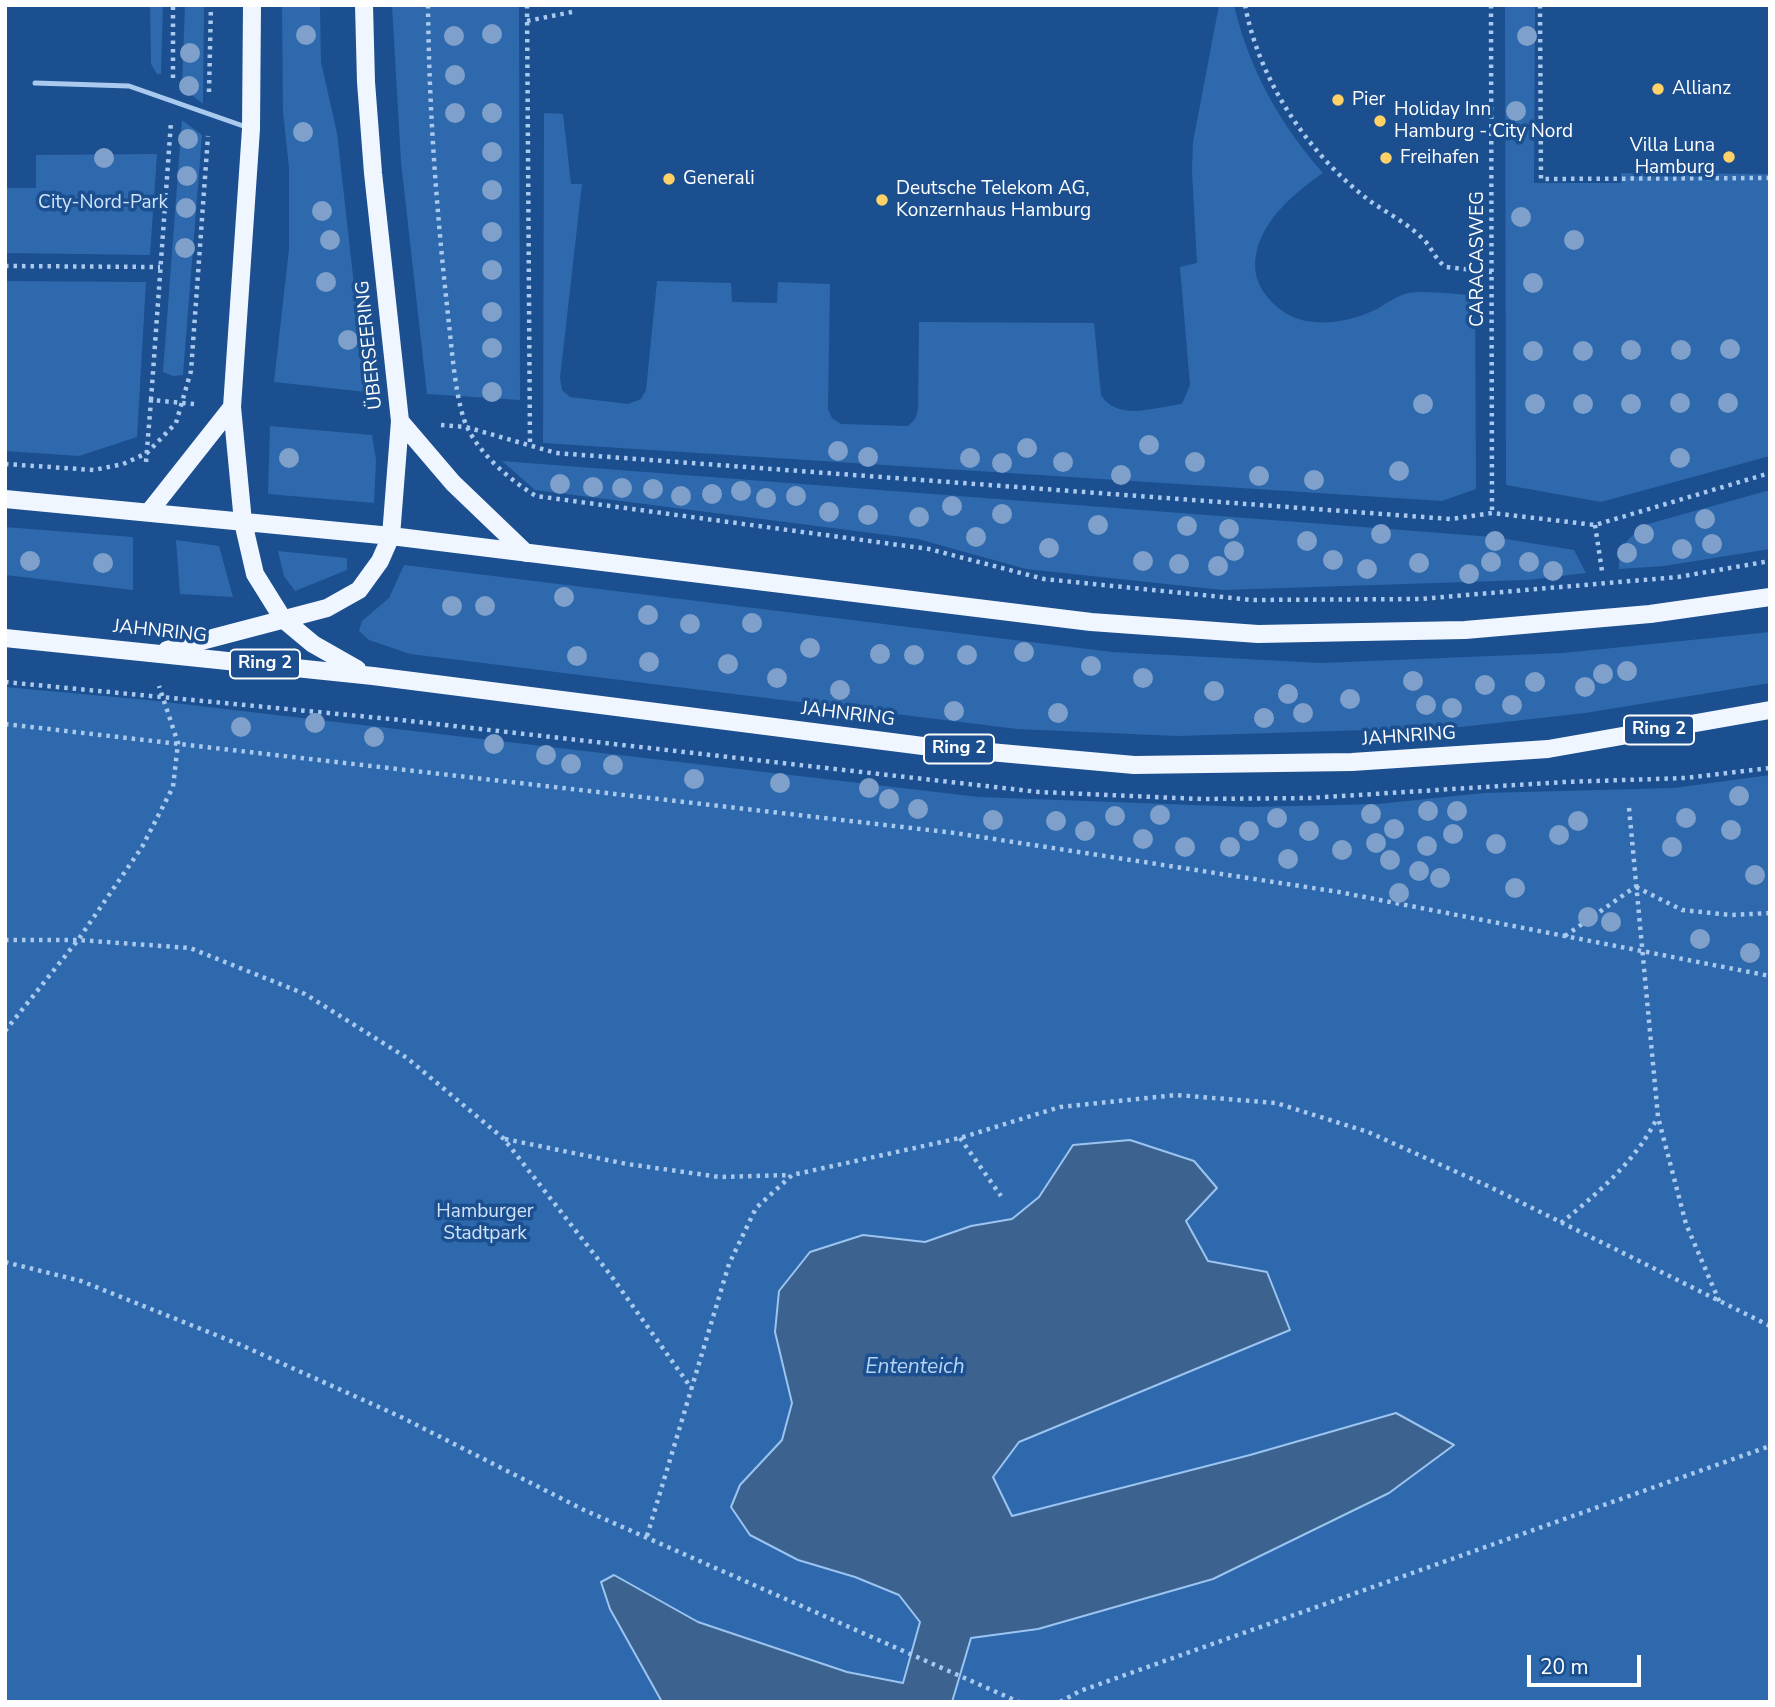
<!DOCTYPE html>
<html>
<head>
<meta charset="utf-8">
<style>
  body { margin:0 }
  #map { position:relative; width:1775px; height:1707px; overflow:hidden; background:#1b4f8f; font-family:"Nunito Sans",sans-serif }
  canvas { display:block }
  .frame { position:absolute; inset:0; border:7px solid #fff; pointer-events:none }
  .scale { position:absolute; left:1527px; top:1655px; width:114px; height:32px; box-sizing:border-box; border:4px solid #fff; border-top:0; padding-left:9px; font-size:21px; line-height:24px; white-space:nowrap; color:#fff; -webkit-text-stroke:5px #1b4f8f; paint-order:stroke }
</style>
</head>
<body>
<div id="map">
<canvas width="1775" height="1707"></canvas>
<div class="frame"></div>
<div class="scale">20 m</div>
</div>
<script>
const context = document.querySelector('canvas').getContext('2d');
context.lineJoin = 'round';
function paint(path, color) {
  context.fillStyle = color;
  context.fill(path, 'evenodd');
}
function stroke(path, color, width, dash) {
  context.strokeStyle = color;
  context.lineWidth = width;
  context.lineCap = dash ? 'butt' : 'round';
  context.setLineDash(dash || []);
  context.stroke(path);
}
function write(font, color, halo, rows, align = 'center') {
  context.font = font + ' "Nunito Sans",sans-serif';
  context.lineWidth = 7;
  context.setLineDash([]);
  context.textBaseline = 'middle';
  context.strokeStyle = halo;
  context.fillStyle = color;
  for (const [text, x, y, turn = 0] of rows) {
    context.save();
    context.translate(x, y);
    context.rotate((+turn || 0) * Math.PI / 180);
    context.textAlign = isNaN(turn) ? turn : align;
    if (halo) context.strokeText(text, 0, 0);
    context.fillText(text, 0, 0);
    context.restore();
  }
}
const green = new Path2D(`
  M 150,5 L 163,5 L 161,74 L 157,74 L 151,64 Z
  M 185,5 L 204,5 L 203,104 L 182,87 Z
  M 282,5 L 320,5 L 321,62 L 337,133 L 366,392 L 274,382 L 289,249 L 289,168 L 283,112 Z
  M 392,5 L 519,5 L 520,400 L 427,394 L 401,162 Z
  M 1219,5 L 1234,5 C 1248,67 1281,126 1323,173 C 1293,194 1256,224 1255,265 C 1255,282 1264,295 1276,306 C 1303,331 1346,324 1377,309 C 1386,304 1395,297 1405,294 C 1421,289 1456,295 1475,295 L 1476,489 L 1442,501 L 543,443 L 544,113 L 563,114 L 571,184 L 582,184 L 560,378 L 562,390 L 570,397 L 628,404 L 641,399 L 646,390 L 657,281 L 731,283 L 732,302 L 777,303 L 778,282 L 830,284 L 828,409 L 832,418 L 841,424 L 908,426 L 915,419 L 918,409 L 919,322 L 1094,323 L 1101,395 C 1118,422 1155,407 1182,404 L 1190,385 L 1180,267 L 1197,263 L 1192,171 L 1193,142 Z
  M 1505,5 L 1535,5 L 1534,183 L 1621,183 L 1621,173 L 1770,174 L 1770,456 L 1601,502 L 1506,485 Z
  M 182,120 L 202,135 L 183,375 L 173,376 L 163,372 Z
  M 157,154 L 150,255 L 5,253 L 5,188 L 36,188 L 36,155 Z
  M 5,281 L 146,282 L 137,437 L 79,456 L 5,451 Z
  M 270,426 L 372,435 L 376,460 L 374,503 L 268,494 Z
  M 502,461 L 1493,537 L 1574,550 L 1586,573 L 1528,580 L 1222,590 L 1026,569 L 918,539 L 535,490 Z
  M 1770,490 L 1770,549 L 1664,566 L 1619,569 C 1618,547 1630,535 1648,524 Z
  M 5,527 L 133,537 L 133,590 L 5,575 Z
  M 176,540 L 219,546 L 233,597 L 180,594 Z
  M 278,551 L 347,558 L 347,570 L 295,591 L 284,576 Z
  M 404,565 L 1112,652 L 1322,663 L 1563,653 L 1770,632 L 1770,683 L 1585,713 L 1461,727 L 1177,736 L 1017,729 L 410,654 L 369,640 L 359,631 L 362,621 L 389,598 Z
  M 5,687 L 148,700 L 979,797 L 1249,807 L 1378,804 L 1484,793 L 1674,788 L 1770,775 L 1770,1702 L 5,1702 Z`);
const water = new Path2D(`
  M 1130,1140 L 1194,1161 L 1217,1188 L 1186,1221 L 1208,1261 L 1267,1272 L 1290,1330 L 1019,1442 L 993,1477 L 1012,1516 L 1250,1455 L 1396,1413 L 1454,1445 L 1389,1493 L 1213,1579 L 1038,1629 L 971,1638 L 952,1702 L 662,1702 L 610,1609 L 601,1582 L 614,1575 L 698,1622 L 847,1672 L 903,1683 L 920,1622 L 899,1595 L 855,1577 L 798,1560 L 750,1535 L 731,1507 L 740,1485 L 782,1440 L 792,1403 L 775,1332 L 779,1291 L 810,1252 L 863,1235 L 925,1242 L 971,1226 L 1012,1219 L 1039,1197 L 1073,1145 Z`);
const path = new Path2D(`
  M 428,5 C 429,113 437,217 449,324 C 452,351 456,406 468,429 C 481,455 511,481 536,496 L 929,549 L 1044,579 L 1252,600 L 1420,599 L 1678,577 L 1770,561
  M 527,5 L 530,445
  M 1245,5 C 1259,81 1309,155 1370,201 C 1387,213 1407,223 1422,238 C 1432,247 1435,260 1446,267 L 1492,272
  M 1491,5 L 1492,513
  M 1540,5 L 1541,179 L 1770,178
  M 527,21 L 572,12
  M 173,78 L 173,5
  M 209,92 L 211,5
  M 5,266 L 160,267
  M 151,400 L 171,122
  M 441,425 L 466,427 L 556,453 L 1451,519 L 1492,513 L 1595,525 L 1770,473
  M 146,462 L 151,400 L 194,404
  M 5,464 L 94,470 L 123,464 L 147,453 L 176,423 L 191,371 L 208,136
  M 1595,525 L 1602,571
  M 5,682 L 401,720 L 1039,792 L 1201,799 L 1310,798 L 1564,782 L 1685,778 L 1770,768
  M 5,724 L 955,833 L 1339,892 L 1770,976
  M 1629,808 L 1658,1117 L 1686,1224 L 1720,1303
  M 1636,887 L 1682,910 L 1731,915 L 1770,913
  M 1565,936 L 1635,887
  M 5,940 L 78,940 L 190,948 L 305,994 L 407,1058 L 504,1139 L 612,1277 L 692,1389
  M 5,1031 L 78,940 L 142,847 L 173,787 L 178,743 L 159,686
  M 960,1138 L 1001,1196
  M 505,1139 L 627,1164 L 720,1177 L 790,1175
  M 1561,1223 C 1597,1194 1637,1160 1657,1118
  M 5,1262 L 81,1281 L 241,1345 L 401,1417 L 584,1510 L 1019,1702
  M 647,1536 L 729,1264 L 756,1208 L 792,1175 L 960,1138 L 1060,1107 L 1176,1095 L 1276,1103 L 1368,1132 L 1490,1187 L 1770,1326
  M 1060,1702 L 1080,1691 L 1770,1446`);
const lane = new Path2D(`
  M 35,83 L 129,86 L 249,128`);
const primary = new Path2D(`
  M 252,5 L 251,129 L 232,407 L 243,522 L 255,574 L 283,619 L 313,644 L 357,669
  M 400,421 L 453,483 L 526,553
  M 5,499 L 391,536 L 1091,622 L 1258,634 L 1465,630 L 1650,614 L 1770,597
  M 149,512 L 232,407
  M 5,638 L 373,676 L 923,746 L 1134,765 L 1352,762 L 1548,749 L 1770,710
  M 167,650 L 327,608 L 359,590 L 380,561 L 391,536 L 400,421 L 373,173 L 366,82 L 364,5`);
const trees = [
  [492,34],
  [306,35],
  [454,36],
  [1527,36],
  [190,53],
  [455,75],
  [189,86],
  [1516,111],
  [455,113],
  [492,113],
  [303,132],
  [188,139],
  [492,152],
  [104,158],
  [187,176],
  [492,190],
  [186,208],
  [322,211],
  [1521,217],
  [492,232],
  [330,240],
  [1574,240],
  [185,248],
  [492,270],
  [326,282],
  [1533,283],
  [492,312],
  [348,340],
  [492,348],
  [1730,349],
  [1631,350],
  [1681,350],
  [1533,351],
  [1583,351],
  [492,392],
  [1680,403],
  [1728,403],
  [1423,404],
  [1535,404],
  [1583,404],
  [1631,404],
  [1149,445],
  [1027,448],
  [838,451],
  [868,457],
  [289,458],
  [970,458],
  [1680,458],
  [1063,462],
  [1195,462],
  [1002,463],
  [1399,471],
  [1121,475],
  [1259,476],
  [1314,480],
  [560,484],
  [593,487],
  [622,488],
  [653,489],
  [741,491],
  [712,494],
  [681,496],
  [796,496],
  [766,498],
  [952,506],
  [829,512],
  [1002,514],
  [868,515],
  [919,517],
  [1705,519],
  [1098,525],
  [1187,526],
  [1229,529],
  [1381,534],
  [1644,534],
  [976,537],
  [1307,541],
  [1495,541],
  [1712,544],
  [1049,548],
  [1682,549],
  [1234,551],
  [1627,553],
  [1333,560],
  [30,561],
  [1143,561],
  [1491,562],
  [1529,562],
  [103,563],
  [1419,563],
  [1179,564],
  [1218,566],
  [1367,569],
  [1553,571],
  [1469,574],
  [564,597],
  [452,606],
  [485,606],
  [648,615],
  [752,623],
  [690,624],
  [810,648],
  [1024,652],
  [880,654],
  [914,655],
  [967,655],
  [577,656],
  [649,662],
  [728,664],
  [1091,666],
  [1627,671],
  [1603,674],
  [777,678],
  [1143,678],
  [1413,681],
  [1535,682],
  [1485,685],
  [1585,687],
  [840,690],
  [1214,691],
  [1288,694],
  [1350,699],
  [1426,705],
  [1512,705],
  [1452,708],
  [954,711],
  [1058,713],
  [1303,713],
  [1264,718],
  [315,723],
  [241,727],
  [374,737],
  [494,744],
  [546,755],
  [571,764],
  [613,765],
  [694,779],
  [780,783],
  [869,788],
  [1739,796],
  [889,799],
  [918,809],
  [1428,811],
  [1457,811],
  [1371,814],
  [1160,815],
  [1115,816],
  [1277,818],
  [1686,818],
  [993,820],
  [1056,821],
  [1578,821],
  [1394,829],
  [1731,830],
  [1085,831],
  [1249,831],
  [1309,831],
  [1453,834],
  [1559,835],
  [1143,839],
  [1376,843],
  [1496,844],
  [1427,846],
  [1185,847],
  [1230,847],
  [1672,847],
  [1342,850],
  [1288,859],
  [1390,860],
  [1419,871],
  [1755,875],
  [1440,878],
  [1515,888],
  [1399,893],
  [1588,917],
  [1611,922],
  [1700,939],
  [1750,953]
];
const markers = [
  [1658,89,7,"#ffd166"],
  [1338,100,7,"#ffd166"],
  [1380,121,7,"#ffd166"],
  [1729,157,7,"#ffd166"],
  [1386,158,7,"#ffd166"],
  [669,179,7,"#ffd166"],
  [882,200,7,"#ffd166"]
];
const shields = [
  [265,664,70],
  [1659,730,70],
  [959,749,70]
];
const shieldNames = [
  ["Ring 2",265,664],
  ["Ring 2",1659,730],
  ["Ring 2",959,749]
];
const poiNames = [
  ["Allianz",1672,89],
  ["Pier",1352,100],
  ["Holiday Inn",1394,110],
  ["Hamburg - City Nord",1394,132],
  ["Villa Luna",1715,146,"right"],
  ["Hamburg",1715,168,"right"],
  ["Freihafen",1400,158],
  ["Generali",683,179],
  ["Deutsche Telekom AG,",896,189],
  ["Konzernhaus Hamburg",896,211]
];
const parkNames = [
  ["City-Nord-Park",103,203],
  ["Hamburger",485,1212],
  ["Stadtpark",485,1234]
];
const streetNames = [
  ["CARACASWEG",1478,259,-90],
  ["ÜBERSEERING",370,345,-96],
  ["JAHNRING",160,632,6],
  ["JAHNRING",848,715,7],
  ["JAHNRING",1409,737,-4]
];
const waterNames = [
  ["Ententeich",915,1368]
];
paint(green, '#2e69ad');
paint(water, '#3c6290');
stroke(water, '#9cc4f0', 2);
stroke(path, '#a9c9ee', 4.5, [3.5, 5]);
stroke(lane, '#a9c9ee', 5);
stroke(primary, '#f0f6ff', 18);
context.fillStyle = '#7ea0ca';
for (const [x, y] of trees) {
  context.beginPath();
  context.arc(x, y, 10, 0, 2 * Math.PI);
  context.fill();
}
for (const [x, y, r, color] of markers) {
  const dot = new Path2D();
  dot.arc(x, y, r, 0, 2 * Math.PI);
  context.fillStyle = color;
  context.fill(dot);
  stroke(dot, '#1b4f8f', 2.5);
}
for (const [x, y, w] of shields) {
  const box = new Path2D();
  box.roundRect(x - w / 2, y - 14.5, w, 29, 5);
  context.fillStyle = '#1b4f8f';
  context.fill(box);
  stroke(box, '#fff', 2);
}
write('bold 18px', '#fff', null, shieldNames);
write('19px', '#fff', '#1b4f8f', poiNames, 'left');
write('19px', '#cfe3fa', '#1b4f8f', parkNames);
write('19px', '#fff', '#1b4f8f', streetNames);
write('italic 21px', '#b5d3f5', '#1b4f8f', waterNames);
</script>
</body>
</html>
